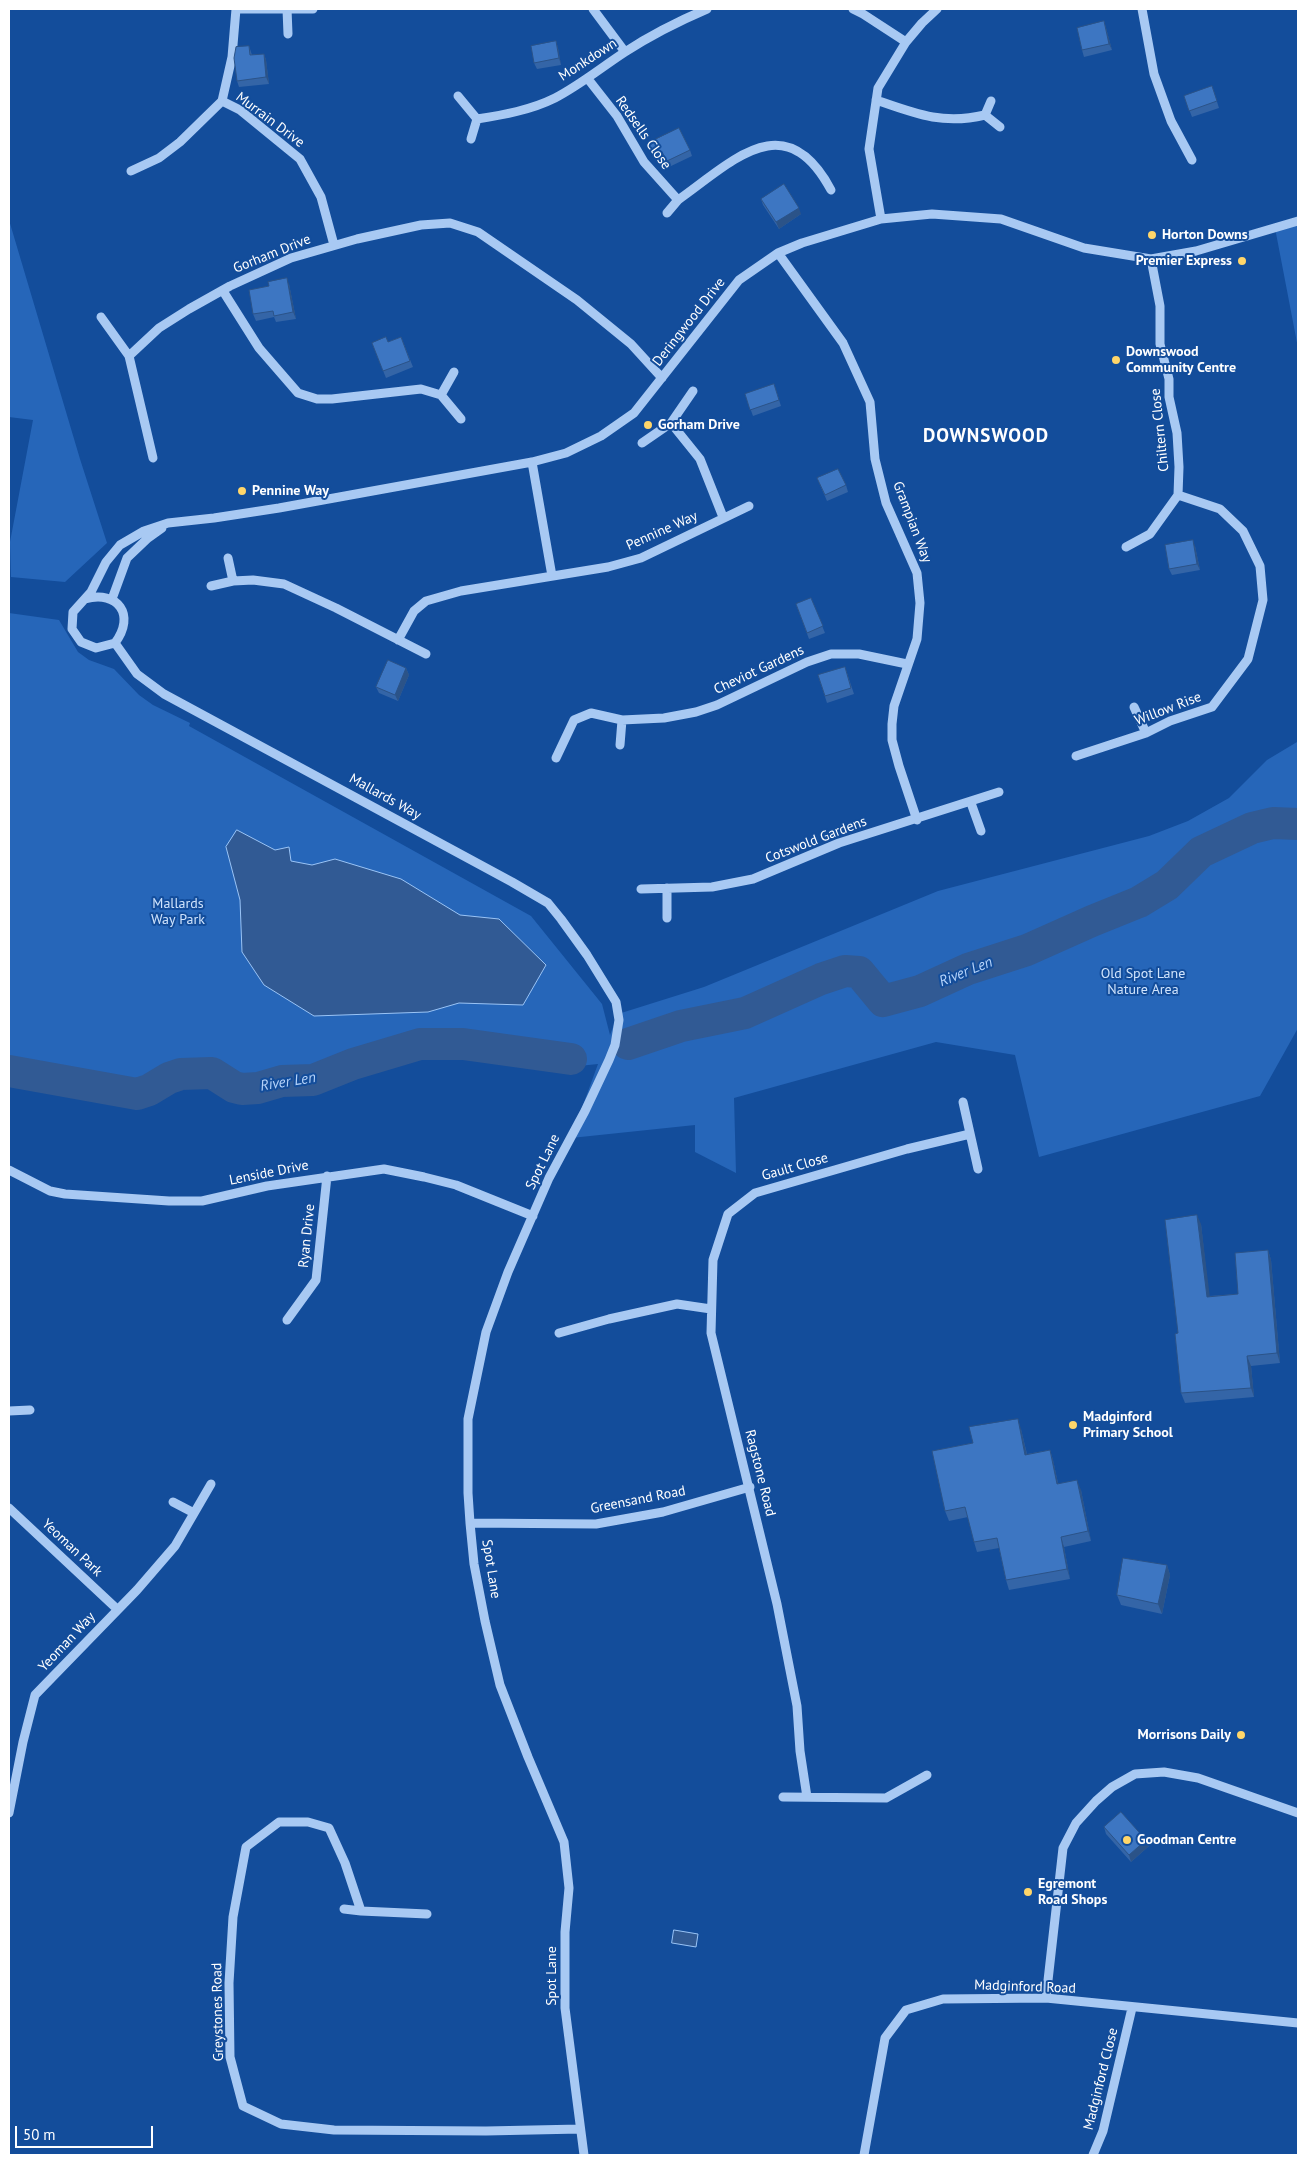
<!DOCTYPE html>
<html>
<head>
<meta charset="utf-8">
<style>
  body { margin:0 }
  #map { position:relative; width:1307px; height:2164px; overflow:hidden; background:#134d9b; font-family:"PT Sans",sans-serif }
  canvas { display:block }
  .frame { position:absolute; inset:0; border:10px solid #fff; pointer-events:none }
  .scale { position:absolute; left:15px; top:2126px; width:138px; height:22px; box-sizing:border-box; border:2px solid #fff; border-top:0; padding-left:6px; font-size:15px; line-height:18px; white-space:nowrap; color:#fff; -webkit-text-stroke:4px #134d9b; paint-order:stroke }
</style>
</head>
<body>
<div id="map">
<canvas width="1307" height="2164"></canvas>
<div class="frame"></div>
<div class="scale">50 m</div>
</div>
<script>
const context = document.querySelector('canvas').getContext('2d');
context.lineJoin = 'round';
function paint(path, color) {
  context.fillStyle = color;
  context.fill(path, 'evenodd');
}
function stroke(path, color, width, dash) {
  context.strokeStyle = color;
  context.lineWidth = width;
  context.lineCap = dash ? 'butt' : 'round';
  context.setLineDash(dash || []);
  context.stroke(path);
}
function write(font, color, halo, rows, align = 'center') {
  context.font = font + ' "PT Sans",sans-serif';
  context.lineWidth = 4;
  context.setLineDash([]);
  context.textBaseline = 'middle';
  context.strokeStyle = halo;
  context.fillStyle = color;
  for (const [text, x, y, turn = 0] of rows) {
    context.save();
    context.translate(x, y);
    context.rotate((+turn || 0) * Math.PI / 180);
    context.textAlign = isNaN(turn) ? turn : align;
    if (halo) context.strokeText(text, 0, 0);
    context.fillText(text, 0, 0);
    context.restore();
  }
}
const green = new Path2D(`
  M 9,220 L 80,459 L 107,543 L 65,582 L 11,577 L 10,542 L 33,420 L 9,417 Z
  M 1298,221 L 1298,348 L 1275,228 Z
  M 9,613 L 59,620 L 78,652 L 89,660 L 114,669 L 139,695 L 153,705 L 190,723 L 189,726 L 531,916 L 602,1004 L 610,1035 L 618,1014 L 704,987 L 938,891 L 1149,836 L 1188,821 L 1229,798 L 1267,760 L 1297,742 L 1298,738 L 1298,1028 L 1260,1096 L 1039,1157 L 1015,1055 L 936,1042 L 734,1098 L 736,1173 L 695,1152 L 695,1125 L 571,1138 L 598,1064 L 569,1067 L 488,1054 L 441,1051 L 410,1056 L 334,1081 L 254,1100 L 228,1084 L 206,1079 L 185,1081 L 137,1097 L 9,1073 Z`);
const water = new Path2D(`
  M 237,830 L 275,850 L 289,847 L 291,861 L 312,865 L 335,859 L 401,879 L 460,915 L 499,919 L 546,965 L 523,1005 L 459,1003 L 428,1012 L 314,1016 L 264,985 L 242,952 L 240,900 L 226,847 Z
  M 674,1930 L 698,1934 L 696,1947 L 672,1943 Z`);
const river = new Path2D(`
  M 628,1044 L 681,1026 L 745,1013 L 821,979 L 845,971 L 859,972 L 883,1001 L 920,991 L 968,969 L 1027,950 L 1092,921 L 1139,902 L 1167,885 L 1201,852 L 1252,828 L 1273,823 L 1298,824
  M 9,1071 L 137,1094 L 149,1090 L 169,1078 L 181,1074 L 212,1073 L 234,1087 L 242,1089 L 258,1088 L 282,1081 L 313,1080 L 353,1064 L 420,1044 L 463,1044 L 571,1059`);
const minor = new Path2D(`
  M 236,9 L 313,9
  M 287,9 L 288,34
  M 593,9 L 625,52
  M 853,9 L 863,14 L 906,42
  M 1142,9 L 1154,74 L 1171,121 L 1192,160
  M 588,79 L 617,116 L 644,162 L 678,200 C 732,162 785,104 831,190
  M 458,96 L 477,119 C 503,115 531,110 555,98 C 580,85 602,67 625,52 C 651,35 679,21 707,9
  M 876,100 C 916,114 943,125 985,115
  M 222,101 L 240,110 L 300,159 L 321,197 L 334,245
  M 991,101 L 985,115 L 1000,127
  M 471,139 L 477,119
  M 131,171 L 159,158 L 180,142 L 222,101 L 232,57 L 236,9
  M 667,213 L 678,200
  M 881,219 L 869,149 L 878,88 L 906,42 L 922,23 L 937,9
  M 778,253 L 843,343 L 870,402 L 875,459 L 886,503 L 917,573 L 920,603 L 917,639 L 894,706 L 892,724 L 892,740 L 899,766 L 917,820
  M 223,291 L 259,348 L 298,393 L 317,399 L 332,399 L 421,389 L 441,395 L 461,419
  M 101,317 L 129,356 L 153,458
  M 129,356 L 159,328 L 189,309 L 230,286 L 291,258 L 357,239 L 421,225 L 450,223 L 478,232 L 577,300 L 631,344 L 662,378
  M 441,395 L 454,372
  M 671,423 L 700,459 L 723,517
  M 642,443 L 671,423 L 693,391
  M 532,462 L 552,576
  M 1126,547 L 1150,534 L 1178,495 L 1179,467 L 1177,433 L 1169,397 L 1169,379 L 1160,344 L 1160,306 L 1151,259
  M 228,558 L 233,581
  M 211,586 L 233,581 L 253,580 L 284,584 L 336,608 L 426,654
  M 85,599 C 118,590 136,615 115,643 L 96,648 L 81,642 L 72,629 L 73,612 L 91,592 L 106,562 L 120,545 L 144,531 L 168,523 L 214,518 L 279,508 L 532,462 L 566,453 L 601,436 L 634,413 L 739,280 L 778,253 L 802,243 L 881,219 L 932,214 L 1001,219 L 1084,248 L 1151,259 L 1196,251 L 1298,221
  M 112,599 L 127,558 L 148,538 L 162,528
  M 398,640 L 414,611 L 426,601 L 461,591 L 608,567 L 641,558 L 749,506
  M 115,643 L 137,674 L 164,694 L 512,882 L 548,903 L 561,919 L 587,955 L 616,1002 L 619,1020 L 615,1045 L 609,1060 L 585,1111 L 549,1178 L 508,1272 L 486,1332 L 468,1419 L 468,1493 L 470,1523 L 474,1564 L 485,1621 L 500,1685 L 528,1757 L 564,1842 L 569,1888 L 565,1932 L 565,2008 L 584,2155
  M 1134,707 L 1146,733
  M 620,745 L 622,720
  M 1076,756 L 1146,733 L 1170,721 L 1212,707 L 1248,659 L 1263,600 L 1260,566 L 1243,531 L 1220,509 L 1178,495
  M 556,758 L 574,720 L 591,713 L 622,720 L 664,718 L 696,712 L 717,705 L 807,662 L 831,654 L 859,654 L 907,664
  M 971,803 L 981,831
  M 641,889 L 712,887 L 753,879 L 839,843 L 999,792
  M 667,918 L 667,888
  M 963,1102 L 978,1169
  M 9,1170 L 50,1191 L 65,1194 L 169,1201 L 202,1201 L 267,1186 L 384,1169 L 424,1177 L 456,1185 L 533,1216
  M 287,1320 L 316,1280 L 327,1176
  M 559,1333 L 609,1319 L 677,1304 L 711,1309
  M 9,1411 L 30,1410
  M 173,1502 L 194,1513
  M 9,1508 L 117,1609
  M 470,1523 L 596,1524 L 663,1512 L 750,1487
  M 783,1797 L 886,1798 L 927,1775
  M 807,1797 L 800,1751 L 797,1706 L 777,1604 L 711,1333 L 713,1260 L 728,1214 L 755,1193 L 907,1149 L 970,1134
  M 9,1813 L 23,1742 L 35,1695 L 137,1590 L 175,1546 L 211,1484
  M 344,1909 L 361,1911
  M 427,1914 L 361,1911 L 345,1863 L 329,1828 L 308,1822 L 279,1822 L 246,1847 L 233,1917 L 229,1983 L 230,2057 L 243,2106 L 281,2124 L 334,2130 L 486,2131 L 580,2129
  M 1046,1998 L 1063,1848 L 1076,1823 L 1096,1801 L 1112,1787 L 1135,1774 L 1164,1772 L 1198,1778 L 1298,1813
  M 864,2155 L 885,2038 L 906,2010 L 943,1999 L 1046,1998 L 1298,2023
  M 1093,2155 L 1103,2131 L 1132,2008`);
const wall = new Path2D(`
  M 1104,21 L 1106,28 L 1112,50 L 1084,57 L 1082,50 Z
  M 556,41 L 558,48 L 561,65 L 537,69 L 534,63 Z
  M 249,46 L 252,55 L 264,54 L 266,60 L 269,84 L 239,87 L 237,81 Z
  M 1212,86 L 1219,108 L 1192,117 L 1184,96 Z
  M 648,143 L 690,150 L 692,156 L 669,167 L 665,159 L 657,163 Z
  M 761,199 L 801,214 L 779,229 L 763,205 Z
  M 289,284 L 296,319 L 276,322 L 274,317 L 256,321 L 253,314 Z
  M 401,337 L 413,367 L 386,378 L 372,343 L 388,342 Z
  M 774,384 L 781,406 L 753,416 L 745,394 Z
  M 817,478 L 846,485 L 848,492 L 827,501 Z
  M 1195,546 L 1200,570 L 1172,575 L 1169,569 Z
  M 811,598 L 825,633 L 809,639 L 796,604 Z
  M 845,667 L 854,694 L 827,703 L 818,675 Z
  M 406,668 L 409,675 L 398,701 L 379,693 L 376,687 Z
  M 1201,1224 L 1209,1296 L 1238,1294 L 1268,1250 L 1271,1260 L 1280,1363 L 1251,1366 L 1254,1397 L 1185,1403 L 1181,1393 L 1178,1333 Z
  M 1021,1429 L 1027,1454 L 1050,1450 L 1053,1460 L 1058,1483 L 1081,1490 L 1091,1541 L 1064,1547 L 1070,1579 L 1009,1590 L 1006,1580 L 999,1548 L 977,1552 L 974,1542 L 968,1517 L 949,1521 L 945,1511 L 973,1443 Z
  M 1167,1565 L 1170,1575 L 1162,1614 L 1121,1605 L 1117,1595 Z
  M 1104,1827 L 1146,1840 L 1149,1846 L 1131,1862 L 1106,1834 Z`);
const shadedWall = new Path2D(`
  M 1104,21 L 1106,28 L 1112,50 L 1109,44 Z
  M 556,41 L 558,48 L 561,65 L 559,58 Z
  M 264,54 L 266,60 L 269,84 L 266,77 Z
  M 799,208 L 801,214 L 779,229 L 776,222 Z
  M 287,278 L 289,284 L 296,319 L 293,312 Z
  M 1193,540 L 1195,546 L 1200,570 L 1197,564 Z
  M 406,668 L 409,675 L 398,701 L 395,695 Z
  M 1197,1215 L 1201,1224 L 1211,1306 L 1207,1297 Z
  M 1268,1250 L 1271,1260 L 1280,1363 L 1277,1353 Z
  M 1247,1356 L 1251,1366 L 1254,1397 L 1251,1388 Z
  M 1018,1419 L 1021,1429 L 1029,1464 L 1025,1455 Z
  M 1050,1450 L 1053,1460 L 1060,1493 L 1057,1484 Z
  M 1077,1480 L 1081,1490 L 1091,1541 L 1088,1531 Z
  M 1061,1537 L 1064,1547 L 1070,1579 L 1067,1569 Z
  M 1167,1565 L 1170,1575 L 1162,1614 L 1158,1604 Z
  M 1146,1840 L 1149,1846 L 1131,1862 L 1129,1855 Z`);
const building = new Path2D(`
  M 1104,21 L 1109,44 L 1082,50 L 1077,28 Z
  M 556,41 L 559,58 L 534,63 L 531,46 Z
  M 249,46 L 250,55 L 264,54 L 266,77 L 237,81 L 234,58 L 236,47 Z
  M 1212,86 L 1217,101 L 1189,111 L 1184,96 Z
  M 679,128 L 690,150 L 667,161 L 662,152 L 654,156 L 648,143 Z
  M 784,184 L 799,208 L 776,222 L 761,199 Z
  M 287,278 L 293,312 L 274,316 L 273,311 L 253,314 L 249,290 L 269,286 L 268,282 Z
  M 386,337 L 388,342 L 401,337 L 410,361 L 383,371 L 372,343 Z
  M 774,384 L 779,400 L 750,410 L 745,394 Z
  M 838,469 L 846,485 L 825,495 L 817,478 Z
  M 1193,540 L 1197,564 L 1169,569 L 1165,545 Z
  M 811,598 L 823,626 L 807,633 L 796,604 Z
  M 388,660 L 406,668 L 395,695 L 376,687 Z
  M 845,667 L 851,688 L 825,696 L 818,675 Z
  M 1197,1215 L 1207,1297 L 1238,1294 L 1235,1253 L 1268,1250 L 1277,1353 L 1247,1356 L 1251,1388 L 1181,1393 L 1175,1334 L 1178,1333 L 1165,1220 Z
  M 1018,1419 L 1025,1455 L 1050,1450 L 1057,1484 L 1077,1480 L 1088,1531 L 1061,1537 L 1067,1569 L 1006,1580 L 997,1538 L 974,1542 L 965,1507 L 945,1511 L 932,1451 L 973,1443 L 969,1427 Z
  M 1123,1558 L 1167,1565 L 1158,1604 L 1117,1595 Z
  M 1121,1812 L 1146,1840 L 1129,1855 L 1104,1827 Z`);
const markers = [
  [1152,235,5,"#ffd66a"],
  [1242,261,5,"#ffd66a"],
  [1116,360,5,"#ffd66a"],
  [648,425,5,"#ffd66a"],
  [242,491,5,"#ffd66a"],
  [1073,1425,5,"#ffd66a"],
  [1241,1735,5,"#ffd66a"],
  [1127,1840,5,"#ffd66a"],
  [1028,1892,5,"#ffd66a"]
];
const streetNames = [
  ["Monkdown",588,60,-33],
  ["Murrain Drive",270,120,37],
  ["Redsells Close",643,133,55],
  ["Gorham Drive",272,254,-22],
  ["Deringwood Drive",689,322,-52],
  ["Chiltern Close",1160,430,-96],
  ["Grampian Way",912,522,69],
  ["Pennine Way",662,531,-24],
  ["Cheviot Gardens",759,670,-25],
  ["Willow Rise",1168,709,-21],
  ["Mallards Way",385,797,29],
  ["Cotswold Gardens",816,840,-21],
  ["Spot Lane",543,1162,-64],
  ["Gault Close",795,1167,-16],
  ["Lenside Drive",269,1173,-11],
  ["Ryan Drive",307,1236,-84],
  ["Ragstone Road",760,1473,76],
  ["Greensand Road",638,1500,-11],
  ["Yeoman Park",72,1548,43],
  ["Spot Lane",491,1569,81],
  ["Yeoman Way",67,1642,-47],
  ["Spot Lane",552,1976,-90],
  ["Madginford Road",1025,1987,2],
  ["Greystones Road",218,2012,-91],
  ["Madginford Close",1101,2079,-76]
];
const poiNames = [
  ["Horton Downs",1162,235],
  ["Premier Express",1232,261,"right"],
  ["Downswood",1126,352],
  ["Community Centre",1126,368],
  ["Gorham Drive",658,425],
  ["Pennine Way",252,491],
  ["Madginford",1083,1417],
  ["Primary School",1083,1433],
  ["Morrisons Daily",1231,1735,"right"],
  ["Goodman Centre",1137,1840],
  ["Egremont",1038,1884],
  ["Road Shops",1038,1900]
];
const parkNames = [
  ["Mallards",178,904],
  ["Way Park",178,920],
  ["Old Spot Lane",1143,974],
  ["Nature Area",1143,990]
];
const waterNames = [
  ["River Len",966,972,-22],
  ["River Len",288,1082,-9]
];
const districtNames = [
  ["DOWNSWOOD",986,437]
];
paint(green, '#2666b9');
paint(water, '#315a94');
stroke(water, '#9ac4f6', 1);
stroke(river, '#315a94', 32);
stroke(minor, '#a8c9f3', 9);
paint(wall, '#3465a7');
paint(shadedWall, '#2b5388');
paint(building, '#3d76c2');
stroke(building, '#2b5388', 1);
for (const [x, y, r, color] of markers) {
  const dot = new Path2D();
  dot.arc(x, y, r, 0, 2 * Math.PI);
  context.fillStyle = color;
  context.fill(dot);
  stroke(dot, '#134d9b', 2);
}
write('14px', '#fff', '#134d9b', streetNames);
write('bold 14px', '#fff', '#134d9b', poiNames, 'left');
write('14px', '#d0e4fd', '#134d9b', parkNames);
write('italic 15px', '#b5d3fa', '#134d9b', waterNames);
context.letterSpacing = '1px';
write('bold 19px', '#fff', '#134d9b', districtNames);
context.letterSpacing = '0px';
</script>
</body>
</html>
